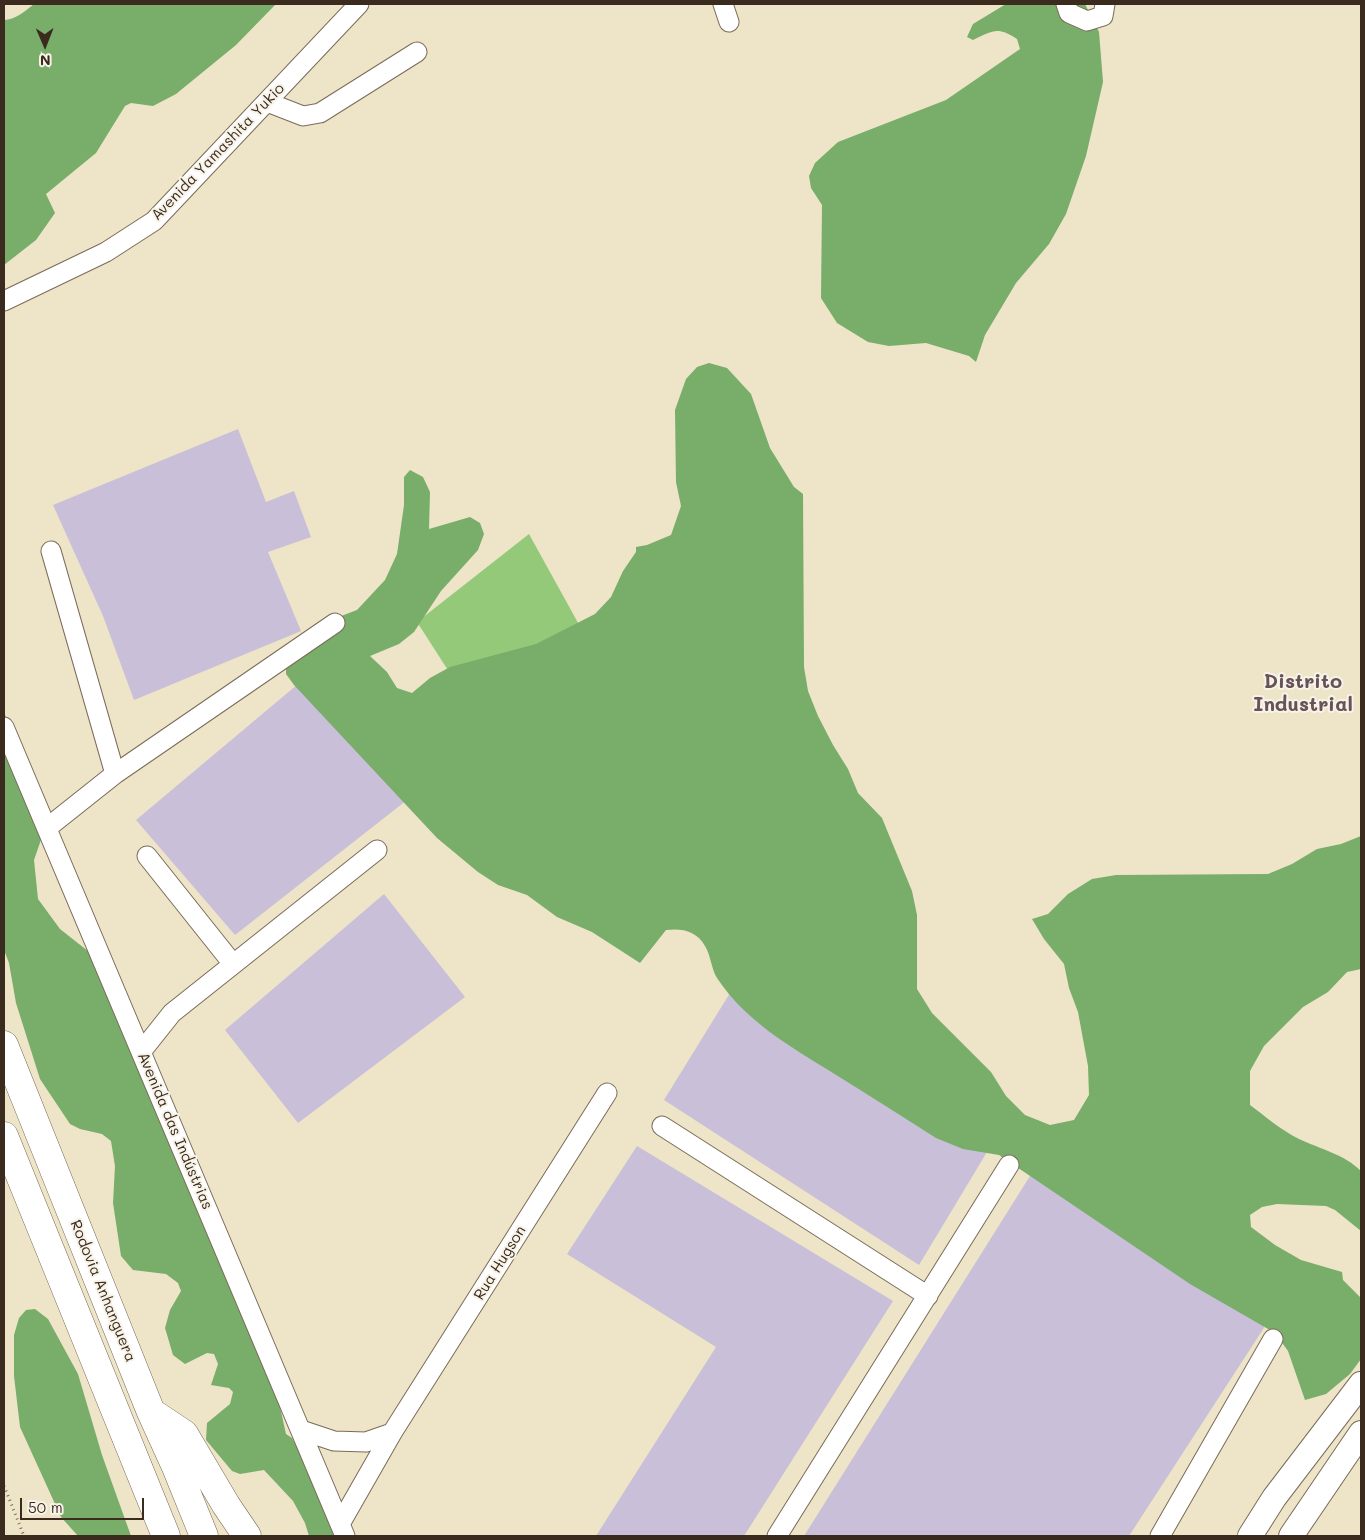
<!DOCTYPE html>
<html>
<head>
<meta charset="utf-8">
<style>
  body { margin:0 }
  #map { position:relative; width:1365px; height:1540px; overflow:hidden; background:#eee4c7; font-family:Mali,sans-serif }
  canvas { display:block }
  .frame { position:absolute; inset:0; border:5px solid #3b2a1e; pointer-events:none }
  .north { position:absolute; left:20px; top:20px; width:50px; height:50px; -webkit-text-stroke:4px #f7f3e8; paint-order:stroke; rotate:179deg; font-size:14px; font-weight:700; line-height:20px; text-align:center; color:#3b2a1e }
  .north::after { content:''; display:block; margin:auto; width:18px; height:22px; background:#3b2a1e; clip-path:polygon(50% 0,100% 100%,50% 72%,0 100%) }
  .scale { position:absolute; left:20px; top:1498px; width:124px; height:22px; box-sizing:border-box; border:2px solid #3b2a1e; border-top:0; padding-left:6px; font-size:15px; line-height:18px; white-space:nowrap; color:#3b2a1e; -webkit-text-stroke:4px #f7f3e8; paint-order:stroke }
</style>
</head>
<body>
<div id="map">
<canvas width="1365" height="1540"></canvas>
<div class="frame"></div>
<div class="north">N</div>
<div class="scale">50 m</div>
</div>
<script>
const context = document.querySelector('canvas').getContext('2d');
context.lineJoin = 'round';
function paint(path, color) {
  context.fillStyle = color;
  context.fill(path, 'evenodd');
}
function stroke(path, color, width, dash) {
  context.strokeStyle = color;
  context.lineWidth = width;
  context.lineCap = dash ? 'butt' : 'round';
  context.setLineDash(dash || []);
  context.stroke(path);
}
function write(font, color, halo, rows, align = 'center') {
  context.font = font + ' Mali,sans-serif';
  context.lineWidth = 4;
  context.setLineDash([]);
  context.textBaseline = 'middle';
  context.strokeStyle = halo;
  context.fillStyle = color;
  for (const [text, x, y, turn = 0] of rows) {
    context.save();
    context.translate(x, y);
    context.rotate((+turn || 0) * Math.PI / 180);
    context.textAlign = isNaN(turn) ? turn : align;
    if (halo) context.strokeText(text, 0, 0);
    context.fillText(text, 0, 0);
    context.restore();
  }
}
const industrial = new Path2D(`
  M 238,429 L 266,502 L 294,491 L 311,537 L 268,552 L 301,631 L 134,700 L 103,616 L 53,505 Z
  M 304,679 L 407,800 L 235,935 L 136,820 Z
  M 384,894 L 465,997 L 298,1123 L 225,1030 Z
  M 730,993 L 987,1152 L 919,1265 L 664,1100 Z
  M 637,1146 L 893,1301 L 744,1536 L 596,1536 L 716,1347 L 567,1254 Z
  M 1035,1168 L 1269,1320 L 1129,1536 L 804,1536 Z`);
const green = new Path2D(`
  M 529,534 L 582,630 L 471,706 L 417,622 Z`);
const forest = new Path2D(`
  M 34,4 L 276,4 L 236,45 L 176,94 L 153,106 L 131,103 L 125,106 L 96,153 L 46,194 L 55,213 L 36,240 L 4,265 L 4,68 L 5,67 L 4,64 L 4,20 C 15,20 25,11 34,4 Z
  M 1006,4 L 1085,4 L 1099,32 L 1103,82 L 1086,156 L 1066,214 L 1049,244 L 1016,283 L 985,335 L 976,362 L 969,356 L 926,343 L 889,346 L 868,342 L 837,323 L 821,298 L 822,205 L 811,188 L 809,176 L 815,163 L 838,142 L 946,100 L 1020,49 L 1017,39 C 997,26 993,31 973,40 L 967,37 L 973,24 Z
  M 709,363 L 727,368 L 751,394 L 770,448 L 794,487 L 803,494 L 804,667 L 808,691 L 818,716 L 833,745 L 848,769 L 858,793 L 882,818 L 912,891 L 917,915 L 917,989 L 932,1013 L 991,1072 L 1006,1096 L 1025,1115 L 1050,1125 L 1074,1120 L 1089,1095 L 1088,1066 L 1078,1012 L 1069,988 L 1064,964 L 1044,939 L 1032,919 L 1048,914 L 1068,894 L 1092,879 L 1116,875 L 1268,874 L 1292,864 L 1317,849 L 1341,844 L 1361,836 L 1361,969 L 1347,972 L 1328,992 L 1303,1007 L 1264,1046 L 1250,1071 L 1250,1105 C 1266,1117 1281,1130 1299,1139 C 1320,1149 1344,1154 1361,1171 L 1361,1231 L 1335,1210 L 1326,1206 L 1277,1204 L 1262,1207 L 1250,1215 L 1251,1227 L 1275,1245 L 1301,1260 L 1342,1272 L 1343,1280 L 1361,1298 L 1361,1359 L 1350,1374 L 1326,1394 L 1305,1400 L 1288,1351 L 1275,1333 L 1190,1284 L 999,1155 L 963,1149 L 936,1138 C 902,1116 868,1095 833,1073 C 791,1047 745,1021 717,978 C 711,968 711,956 705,946 C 697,931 682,928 666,930 L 640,963 L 592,932 L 557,917 L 527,895 L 498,885 L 478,872 L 437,838 L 294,685 L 286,674 L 286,663 L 328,621 L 357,610 L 385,580 L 397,554 L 404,505 L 404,477 L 410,470 L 423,477 L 430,492 L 429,529 L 470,517 L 480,523 L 484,534 L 478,550 L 441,591 L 414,632 L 399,644 L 370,656 L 387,672 L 397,688 L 412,693 L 430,678 L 450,667 L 536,644 L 595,614 L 611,597 L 623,571 L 636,552 L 636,547 L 647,545 L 671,535 L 681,506 L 676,482 L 675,410 L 686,379 L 697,367 Z
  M 4,712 L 39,801 L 44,831 L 34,860 L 38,899 L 60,929 L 98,959 L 278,1398 L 286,1434 L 292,1438 L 327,1504 L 342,1536 L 309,1536 L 305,1523 L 293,1501 L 264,1470 L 240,1474 L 232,1471 L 206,1440 L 207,1423 L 230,1404 L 233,1392 L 229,1388 L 211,1385 L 218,1364 L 214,1354 L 207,1353 L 185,1364 L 173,1355 L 165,1328 L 170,1310 L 181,1291 L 178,1283 L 166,1274 L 133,1270 L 121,1256 L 113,1203 L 115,1166 L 111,1141 L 102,1134 L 80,1129 L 70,1124 L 40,1079 L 16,1003 L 9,963 L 4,950 Z
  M 35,1309 L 48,1319 L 78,1374 L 102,1455 L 131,1536 L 78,1536 L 61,1517 L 20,1427 L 14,1376 L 14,1335 L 19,1318 L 26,1310 Z`);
const path = new Path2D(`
  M 4,1486 L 24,1536`);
const minor = new Path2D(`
  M 723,4 L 729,22
  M 1066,4 L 1069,13 L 1087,21 L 1103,16 L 1105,4
  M 267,102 L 303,116 L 320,113 L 417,52
  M 4,301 L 106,252 L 154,221 L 359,4
  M 4,727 L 345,1536
  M 115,774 L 335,623
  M 47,828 L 115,774 L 51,551
  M 147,856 L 233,964
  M 141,1052 L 172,1013 L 377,850
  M 662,1126 L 928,1296
  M 301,1430 L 334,1441 L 366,1442 L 392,1433
  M 340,1524 L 392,1433 L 607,1093
  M 777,1536 L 1009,1165
  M 1160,1536 L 1273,1339`);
const major = new Path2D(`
  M 1250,1536 L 1274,1498 L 1361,1384
  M 1291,1536 L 1361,1433`);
const highway = new Path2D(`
  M 4,1045 L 151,1412 L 176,1467 L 204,1536
  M 4,1136 L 166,1536
  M 151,1412 L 184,1434 L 226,1505 L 247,1536`);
const streetNames = [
  ["Avenida Yamashita Yukio",218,152,-46],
  ["Avenida das Indústrias",175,1131,67],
  ["Rua Hugson",500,1263,-58],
  ["Rodovia Anhanguera",103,1291,68]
];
const districtNames = [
  ["Distrito",1303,682],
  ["Industrial",1303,705]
];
paint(industrial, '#c9bfd8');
paint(green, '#95c97a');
paint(forest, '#78ad6a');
stroke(minor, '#7a6b59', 21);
stroke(major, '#7a6b59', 26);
stroke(highway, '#7a6b59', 29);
stroke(path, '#7a6b59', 3, [1, 4]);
stroke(minor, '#fff', 19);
stroke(major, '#fff', 24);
stroke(highway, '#fff', 28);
write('15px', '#3b2a1e', '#f7f3e8', streetNames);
write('bold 20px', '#675258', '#f7f3e8', districtNames);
</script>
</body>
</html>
